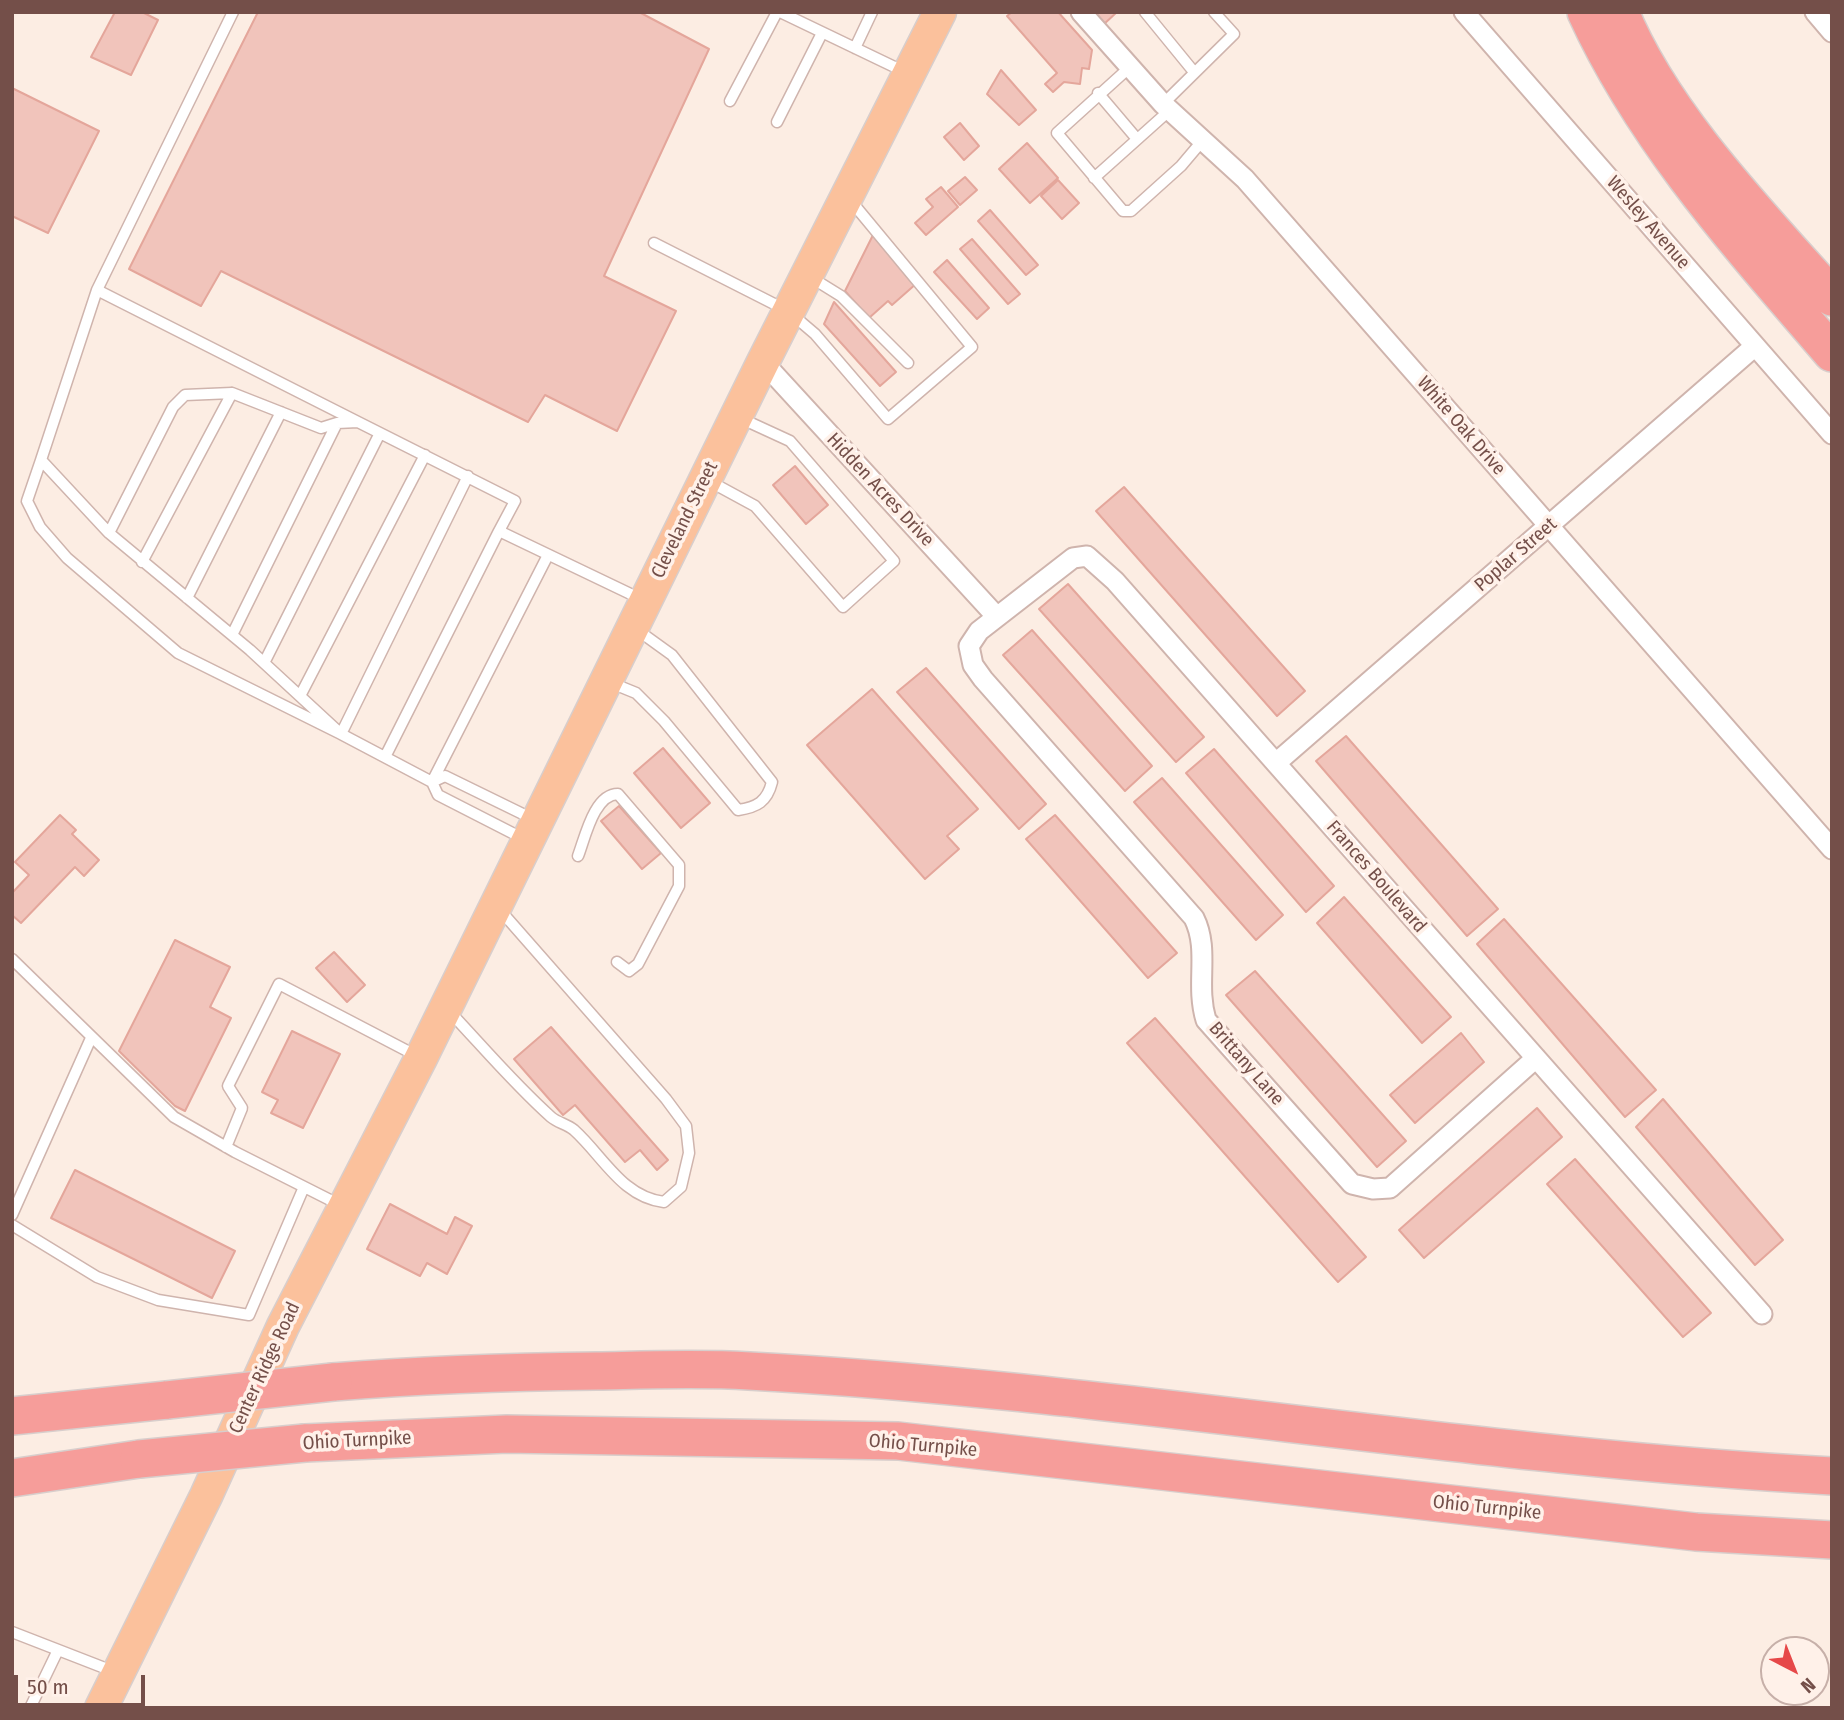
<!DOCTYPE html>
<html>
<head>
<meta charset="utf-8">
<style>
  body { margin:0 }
  #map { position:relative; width:1844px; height:1720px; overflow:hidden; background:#fcede3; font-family:"Fira Sans Condensed",sans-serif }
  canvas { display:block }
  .frame { position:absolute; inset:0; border:14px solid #744f49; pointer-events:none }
  .north { position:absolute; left:1760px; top:1636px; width:70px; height:70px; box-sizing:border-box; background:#fff1e9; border:2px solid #c7b0a9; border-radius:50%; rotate:138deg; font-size:19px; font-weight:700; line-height:28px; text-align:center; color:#744f49 }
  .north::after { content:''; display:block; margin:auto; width:24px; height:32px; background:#e64849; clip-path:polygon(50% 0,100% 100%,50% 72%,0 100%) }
  .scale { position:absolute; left:14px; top:1675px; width:131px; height:32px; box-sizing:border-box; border:4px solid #744f49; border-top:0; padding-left:9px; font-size:21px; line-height:24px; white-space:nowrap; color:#744f49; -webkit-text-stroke:5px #fff1e9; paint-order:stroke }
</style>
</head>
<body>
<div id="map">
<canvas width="1844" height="1720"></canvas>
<div class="frame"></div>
<div class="north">N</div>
<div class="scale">50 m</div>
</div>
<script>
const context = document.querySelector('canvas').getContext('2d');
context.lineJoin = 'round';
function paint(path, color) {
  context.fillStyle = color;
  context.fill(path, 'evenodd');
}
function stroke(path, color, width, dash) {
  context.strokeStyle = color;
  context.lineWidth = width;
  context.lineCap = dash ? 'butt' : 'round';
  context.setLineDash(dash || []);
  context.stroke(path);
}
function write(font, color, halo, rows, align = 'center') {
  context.font = font + ' "Fira Sans Condensed",sans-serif';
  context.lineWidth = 7;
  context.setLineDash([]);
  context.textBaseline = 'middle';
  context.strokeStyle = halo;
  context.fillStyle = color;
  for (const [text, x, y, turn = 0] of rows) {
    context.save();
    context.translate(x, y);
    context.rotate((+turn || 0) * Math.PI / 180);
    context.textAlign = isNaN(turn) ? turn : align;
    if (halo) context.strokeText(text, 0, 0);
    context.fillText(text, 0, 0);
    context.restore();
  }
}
const building = new Path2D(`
  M 115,12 L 142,12 L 158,20 L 131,75 L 91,57 Z
  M 258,12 L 639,12 L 709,49 L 604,276 L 676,311 L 617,431 L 545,395 L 528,422 L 221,271 L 201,306 L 129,269 Z
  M 1012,12 L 1058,12 L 1092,50 L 1089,69 L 1082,68 L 1080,84 L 1064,82 L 1053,92 L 1045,84 L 1057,73 L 1007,16 Z
  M 1093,12 L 1117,12 L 1103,25 Z
  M 1001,70 L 1036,110 L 1019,125 L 987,94 Z
  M 12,88 L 99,131 L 48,233 L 12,216 Z
  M 960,123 L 979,146 L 964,160 L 944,137 Z
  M 1027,143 L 1058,178 L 1030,203 L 999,169 Z
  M 965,177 L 977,190 L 960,205 L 948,191 Z
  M 1058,180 L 1079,203 L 1062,219 L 1041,196 Z
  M 941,187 L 958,207 L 926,235 L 915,223 L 933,207 L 926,199 Z
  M 990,210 L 1038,265 L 1026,275 L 978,221 Z
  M 874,233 L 917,283 L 892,305 L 888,301 L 869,318 L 845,291 Z
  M 972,239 L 1020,294 L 1008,304 L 960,249 Z
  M 947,260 L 989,308 L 977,319 L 934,272 Z
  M 834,302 L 896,372 L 880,386 L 824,324 Z
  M 795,466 L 828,505 L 806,524 L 773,485 Z
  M 1124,487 L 1305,691 L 1277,716 L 1096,511 Z
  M 1068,584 L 1204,737 L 1176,762 L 1039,609 Z
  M 1032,630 L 1152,766 L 1125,791 L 1003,655 Z
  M 926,668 L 1046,804 L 1019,829 L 897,692 Z
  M 872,689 L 978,809 L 947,836 L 959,849 L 925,879 L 807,745 Z
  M 1346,736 L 1498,909 L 1467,936 L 1316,761 Z
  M 663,748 L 710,803 L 681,828 L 634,773 Z
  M 1214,749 L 1334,886 L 1306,912 L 1186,773 Z
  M 1162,778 L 1283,915 L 1256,940 L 1134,802 Z
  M 619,806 L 661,853 L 642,869 L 601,821 Z
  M 60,815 L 76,830 L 72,834 L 99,860 L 84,876 L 75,867 L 21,923 L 12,915 L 12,893 L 29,875 L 15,862 Z
  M 1055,815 L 1177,953 L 1148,978 L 1026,839 Z
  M 1344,897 L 1451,1017 L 1422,1043 L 1317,923 Z
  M 1504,919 L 1656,1090 L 1625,1117 L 1477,944 Z
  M 175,940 L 230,967 L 210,1007 L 231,1018 L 185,1111 L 175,1106 L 119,1051 Z
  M 334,952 L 365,985 L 347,1002 L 316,968 Z
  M 1255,971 L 1406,1141 L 1377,1167 L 1226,995 Z
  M 1155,1018 L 1366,1257 L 1338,1282 L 1127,1043 Z
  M 551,1027 L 668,1160 L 657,1170 L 640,1150 L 625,1162 L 575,1105 L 563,1115 L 514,1059 Z
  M 292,1031 L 340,1054 L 303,1128 L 271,1113 L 278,1100 L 262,1092 Z
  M 1461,1033 L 1484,1062 L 1415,1123 L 1390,1095 Z
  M 1663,1099 L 1783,1240 L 1755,1265 L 1636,1127 Z
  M 1537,1108 L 1562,1137 L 1424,1258 L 1399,1230 Z
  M 1575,1159 L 1711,1313 L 1683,1337 L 1547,1184 Z
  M 75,1170 L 235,1251 L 212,1298 L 51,1218 Z
  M 390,1204 L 447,1234 L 455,1217 L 472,1226 L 447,1274 L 427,1263 L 420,1276 L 367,1249 Z`);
const lane = new Path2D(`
  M 233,12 L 97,290 L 41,460 L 109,533 L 250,650 L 341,734 L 432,782 L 548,555
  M 780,12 L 905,72
  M 1145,12 L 1194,72
  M 855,48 L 872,12
  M 1130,67 L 1057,133 L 1123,211 L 1131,211 L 1181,166 L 1203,140
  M 1098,93 L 1137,139
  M 730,101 L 777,12
  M 1163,104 L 1234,34 L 1214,12
  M 777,122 L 822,33
  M 1094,178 L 1170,110
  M 654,243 L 788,311 L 815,334 L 888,419 L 972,347 L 851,201
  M 812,278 L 841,296 L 908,363
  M 97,290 L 358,422
  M 41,460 L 27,501 L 40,527 L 67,558 L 178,653 L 341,734 L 468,476
  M 709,481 L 755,506 L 843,607 L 894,561 L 790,441 L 740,418
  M 109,533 L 173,407 L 185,395 L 232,393 L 321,428 L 337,423 L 358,422 L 515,501 L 499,531 L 641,599
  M 142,562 L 232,393
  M 187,598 L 281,412
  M 232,635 L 337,423
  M 264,663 L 380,433
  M 609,682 L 636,693 L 664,721 L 738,810 C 757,807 767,802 772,782 L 672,655 L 636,629
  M 300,696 L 425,455
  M 385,757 L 499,531
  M 524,839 L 438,795 L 432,782 L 445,776 L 533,819
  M 578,856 C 585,838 594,794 618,794 L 679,865 L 679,886 L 638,964 L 629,971 L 617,962
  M 12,959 L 174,1117 L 235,1152 L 340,1205
  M 450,1012 C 483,1047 515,1085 551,1117 C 558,1123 567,1124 574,1130 C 603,1156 622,1197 664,1202 L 681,1187 L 689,1153 L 686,1126 L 666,1099 L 500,910
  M 226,1147 L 242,1108 L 228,1086 L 279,984 L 417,1056
  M 12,1215 L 91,1038
  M 12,1225 L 97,1277 L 158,1300 L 249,1315 L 304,1187
  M 12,1632 L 115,1672
  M 30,1708 L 58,1650`);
const street = new Path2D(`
  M 1081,12 L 1163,104 L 1245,179 L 1832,849
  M 1464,12 L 1832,434
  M 1815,12 L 1832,32
  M 763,362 L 997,617
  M 1276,763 L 1755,346
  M 1536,1058 L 1390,1188 L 1373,1189 L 1352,1184 L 1206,1020 C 1195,984 1210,950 1194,918 L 983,679 L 973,665 L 969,646 L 979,631 L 1073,558 L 1087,556 L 1115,581 L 1762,1314`);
const primary = new Path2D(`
  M 101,1708 L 206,1496 L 283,1326 L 421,1058 L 763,362 L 940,12`);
const highway = new Path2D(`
  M 1586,12 C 1645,141 1741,247 1832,353
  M 1620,12 C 1662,115 1758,214 1832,297
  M 333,1382 C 422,1375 509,1372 597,1371 C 648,1370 698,1368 749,1371 C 1111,1390 1469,1457 1832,1476
  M 12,1416 L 167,1400
  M 305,1443 L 507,1434 L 898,1441 L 1696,1532 L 1832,1540
  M 12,1478 L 139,1459`);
const highwayBridge = new Path2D(`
  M 167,1400 L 333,1382
  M 139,1459 L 305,1443`);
const streetNames = [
  ["Wesley Avenue",1648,223,49],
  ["White Oak Drive",1461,426,49],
  ["Hidden Acres Drive",880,490,47],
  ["Cleveland Street",685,520,-64],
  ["Poplar Street",1516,555,-41],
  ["Frances Boulevard",1376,877,49],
  ["Brittany Lane",1246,1064,49],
  ["Center Ridge Road",265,1368,-65],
  ["Ohio Turnpike",357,1441,-3],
  ["Ohio Turnpike",923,1446,5],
  ["Ohio Turnpike",1487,1508,6]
];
paint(building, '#f1c4bb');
stroke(building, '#e4a69b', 2);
stroke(lane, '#cfb4ad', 13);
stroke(street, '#cfb4ad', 23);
stroke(primary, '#d8cecc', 35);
stroke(highway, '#d8cecc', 40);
stroke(lane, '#fff', 10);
stroke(street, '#fff', 19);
stroke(primary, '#fbc19c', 32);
stroke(highway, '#f69d9a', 37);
stroke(highwayBridge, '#d8cecc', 40, []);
stroke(highwayBridge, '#f69d9a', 37);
write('19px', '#744f49', '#fff1e9', streetNames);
</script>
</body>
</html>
